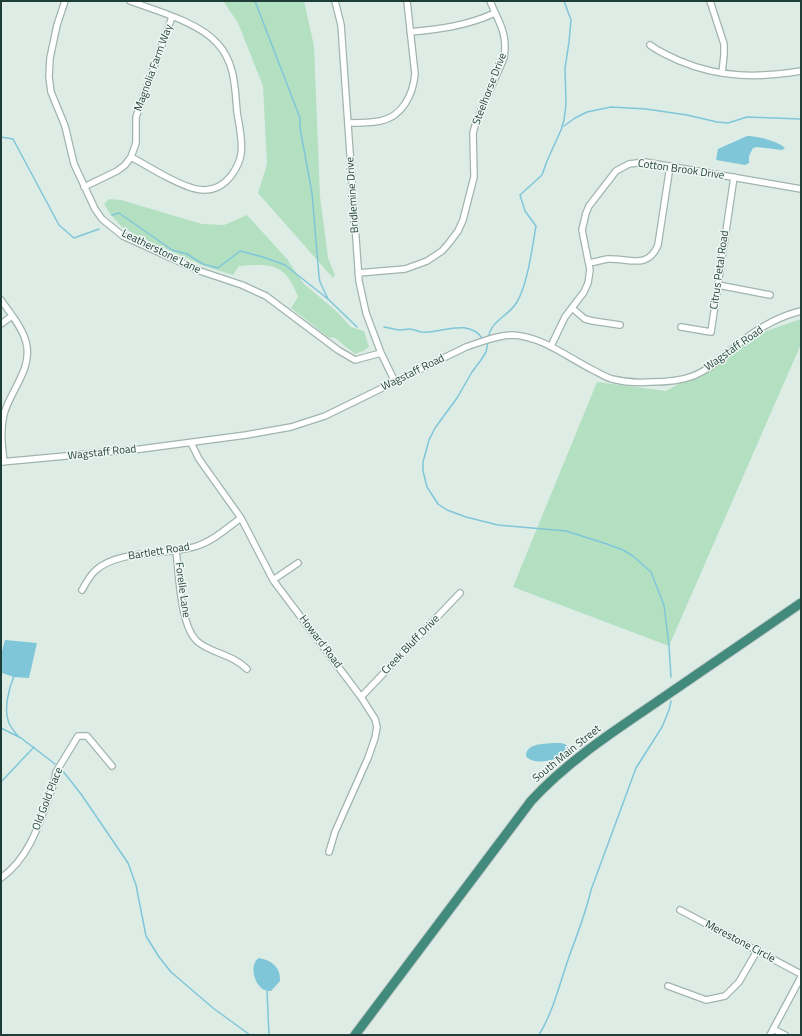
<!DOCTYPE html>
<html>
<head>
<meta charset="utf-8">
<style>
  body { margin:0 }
  #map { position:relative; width:802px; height:1036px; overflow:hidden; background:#deece6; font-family:"Titillium Web",sans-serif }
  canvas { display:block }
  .frame { position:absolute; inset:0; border:2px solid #1e3d36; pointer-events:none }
</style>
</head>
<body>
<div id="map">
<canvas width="802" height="1036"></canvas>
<div class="frame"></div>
</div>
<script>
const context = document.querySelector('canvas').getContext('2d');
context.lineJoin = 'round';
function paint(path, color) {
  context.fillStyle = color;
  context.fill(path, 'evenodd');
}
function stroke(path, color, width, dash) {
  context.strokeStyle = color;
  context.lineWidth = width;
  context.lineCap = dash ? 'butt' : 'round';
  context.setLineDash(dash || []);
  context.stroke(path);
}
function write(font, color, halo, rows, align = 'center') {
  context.font = font + ' "Titillium Web",sans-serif';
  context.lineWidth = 3;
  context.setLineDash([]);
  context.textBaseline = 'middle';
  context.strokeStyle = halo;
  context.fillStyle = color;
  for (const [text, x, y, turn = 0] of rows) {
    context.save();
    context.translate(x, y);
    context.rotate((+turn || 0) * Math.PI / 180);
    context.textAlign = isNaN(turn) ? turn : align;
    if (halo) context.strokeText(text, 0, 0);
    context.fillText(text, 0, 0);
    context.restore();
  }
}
const green = new Path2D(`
  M 223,1 L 304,1 L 314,46 L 320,196 L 328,258 L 335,275 L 333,278 L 258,193 L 267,164 L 263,86 L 238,23 Z
  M 109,199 L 121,200 L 202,224 L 224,225 L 247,215 L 287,259 L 303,283 L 336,311 L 351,327 L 364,331 L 369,347 L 363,351 L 355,354 L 335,338 L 328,337 L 291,308 L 298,297 C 286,264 272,263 239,266 L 233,275 L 204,266 L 146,240 L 122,227 L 110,214 L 104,204 Z
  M 801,319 L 801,344 L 669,646 L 513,587 L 597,382 L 666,391 L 714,364 L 755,335 Z`);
const water = new Path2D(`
  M 747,136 C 757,136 778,141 785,148 L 782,150 L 757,147 L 753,148 L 749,156 L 749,163 L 745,165 L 716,160 L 718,149 Z
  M 5,640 L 37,643 L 29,678 L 14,677 L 2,673 L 1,655 Z
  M 553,743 C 559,743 564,742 569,747 L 569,753 C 559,759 534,767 526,756 C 526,743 544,744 553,743 Z
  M 259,958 C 271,960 281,967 280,981 L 271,991 C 256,993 247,965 259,958 Z`);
const stream = new Path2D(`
  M 255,1 L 300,118 L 300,128 L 312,193 L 319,276 L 320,282 L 328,299
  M 564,126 L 575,118 L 587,112 L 611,107 L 646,109 L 687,115 L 717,122 L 728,123 L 747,117 L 801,119
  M 1,137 L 13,139 L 59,225 L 74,238 L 99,229
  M 112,215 L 119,213 L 172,250 L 187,254 L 203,264 L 218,268 L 240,251 L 263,257 L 285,265 L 328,299 L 357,327
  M 384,327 C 389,328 394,329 399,330 C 403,330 406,329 409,329 C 413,329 417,331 421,332 C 441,334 467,317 483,339
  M 488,338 C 492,319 508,317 517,302 C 528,283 532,248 536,226 L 525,211 L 520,195 L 542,175 L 547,161 L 561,130 L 564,120 L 566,104 L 565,68 L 569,42 L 571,20 L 564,1
  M 488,342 L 486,352 L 481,360 L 472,372 L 457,398 L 435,428 L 429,440 L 423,462 L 423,471 L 427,487 L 438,504 L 447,510 L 466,517 L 498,525 L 566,531 L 607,544 L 623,550 L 633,556 L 651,572 L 664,605 L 669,646 L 671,677
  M 14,676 C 9,688 4,708 8,720 C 9,726 14,731 18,736
  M 1,728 L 21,738 L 55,764
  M 62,770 L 70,780 L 81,794 L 128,863 L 136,885 L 146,936 L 159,957 L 171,972 L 213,1008 L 250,1035
  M 1,782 L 34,747
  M 267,991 L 269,1035
  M 539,1035 C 554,1010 560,982 570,954 C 578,933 586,912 591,890 L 636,768 L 662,727 L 669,710 L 671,701`);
const minor = new Path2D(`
  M 65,1 L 57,25 L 50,58 L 49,77 L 51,92 L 65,126 L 74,164 L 95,209 L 102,219 L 123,236 L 200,271 L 242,285 L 266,296 L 338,350 L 355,360 L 381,353
  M 130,1 C 157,11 198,22 217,43 C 235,62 235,87 237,112 C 239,125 243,140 241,154 C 240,162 236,169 231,176 C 211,201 186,187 163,175 C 152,169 142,163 131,157
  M 335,1 L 341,25 L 359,281 L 366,313 L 381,353 L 395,382
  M 710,1 L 724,44 L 724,55 L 722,73
  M 410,32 C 441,29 466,26 495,13
  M 650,45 C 659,52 669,56 680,61 C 720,78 758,78 801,71
  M 349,123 C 359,123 370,123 380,121 C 402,117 413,95 415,74 L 407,1
  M 84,187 L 117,171 L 125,165 L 131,157 L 136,143 L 136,117 L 172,17
  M 589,263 C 595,262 602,260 608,259 C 628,258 648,270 658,245 L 670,166
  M 358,273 L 405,269 L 419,264 L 427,261 L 442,251 L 449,243 L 458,231 L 463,220 L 474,177 L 473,133 L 476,122 L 504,58 C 508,33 499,23 490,1
  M 718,285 L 770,295
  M 1,300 C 10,313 22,327 26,342 C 33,369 11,389 4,414 C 0,430 2,446 4,462
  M 572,308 L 585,319 L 593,321 L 620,325
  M 1,324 L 12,316
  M 681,327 L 711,332 L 734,177
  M 551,346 L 565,317 L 584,292 L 588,283 L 590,270 L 582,230 L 586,213 L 589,206 L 616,171 L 629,164 L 645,162 L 801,189
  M 191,443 L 199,459 L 241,518 L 273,580 L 361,697 L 375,719 L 377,727 L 375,738 L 368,758 L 335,832 L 329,852
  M 1,462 L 141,449 L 246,435 L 291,427 L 325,416 L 466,347 C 481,342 497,335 513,335 C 543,337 567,357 593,370 C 599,373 605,377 612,379 C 624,382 639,383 651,382 C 665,382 680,381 693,376 C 711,369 727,353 742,341 C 759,328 780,316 801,311
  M 176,550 C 179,574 180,627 198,642 C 213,654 232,654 247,669
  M 273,580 L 298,563
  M 82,590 C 86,583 90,575 96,570 C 120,549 166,556 197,546 C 213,541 227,528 241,518
  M 361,697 L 460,593
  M 1,878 C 32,856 41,817 54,783 L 56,772 L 78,736 L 87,736 L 112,766
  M 680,910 L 801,974
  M 668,986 L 706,1000 L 725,996 L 739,982 L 757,951
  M 773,1029 L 785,1035
  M 770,1035 L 801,977`);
const trunk = new Path2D(`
  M 355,1035 L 531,801 C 564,765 605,737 645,710 C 697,674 749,639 801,603`);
const streetNames = [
  ["Magnolia Farm Way",154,68,-70],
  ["Steelhorse Drive",490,89,-69],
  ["Cotton Brook Drive",681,170,8],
  ["Bridlemine Drive",353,195,-94],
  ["Leatherstone Lane",161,252,26],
  ["Citrus Petal Road",720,270,-82],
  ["Wagstaff Road",734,349,-35],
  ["Wagstaff Road",413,373,-26],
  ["Wagstaff Road",102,453,-6],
  ["Bartlett Road",159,552,-9],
  ["Forelle Lane",182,590,82],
  ["Howard Road",320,642,53],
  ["Creek Bluff Drive",411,645,-46],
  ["South Main Street",567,754,-39],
  ["Old Gold Place",48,799,-69],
  ["Merestone Circle",740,942,28]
];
paint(green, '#b4e0c2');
paint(water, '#7fc6d8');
stroke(stream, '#7fc6d8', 1.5);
stroke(minor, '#a1b4ae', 8);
stroke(trunk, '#c0c9c7', 11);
stroke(minor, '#fff', 5.5);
stroke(trunk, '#428a7c', 9);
write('11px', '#1e3d36', '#eff8f4', streetNames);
</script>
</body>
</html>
